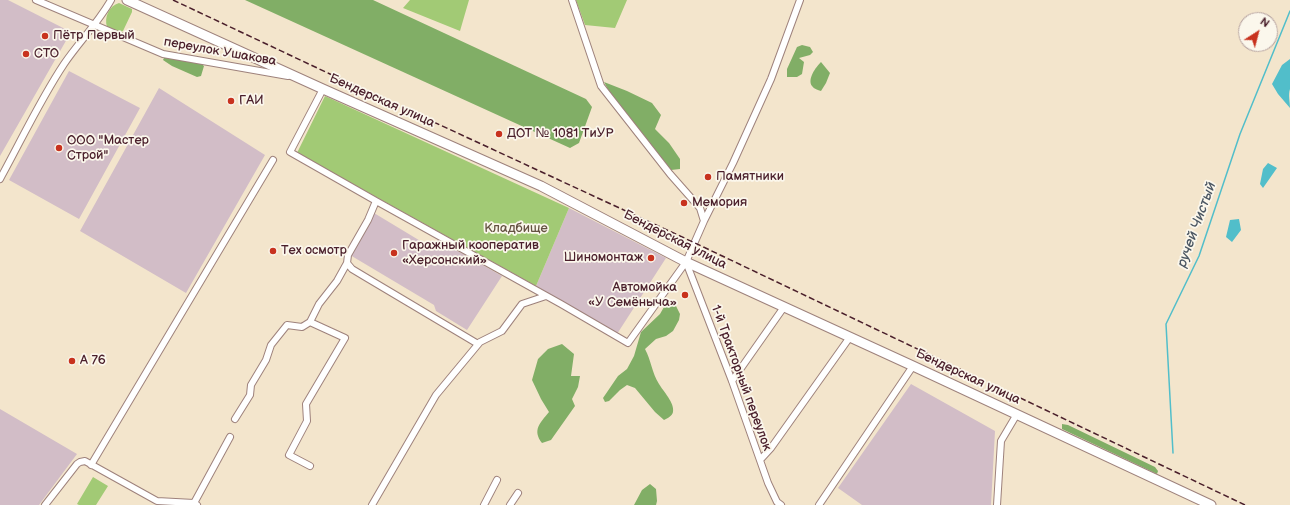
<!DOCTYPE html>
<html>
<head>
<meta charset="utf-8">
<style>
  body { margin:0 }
  #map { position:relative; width:1290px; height:505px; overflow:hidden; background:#f3e5cc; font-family:"Balsamiq Sans",sans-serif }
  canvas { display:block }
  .north { position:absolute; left:1238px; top:12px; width:40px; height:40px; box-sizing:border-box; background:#fbf7ec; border:1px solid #b4a19f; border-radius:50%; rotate:36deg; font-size:11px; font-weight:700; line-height:16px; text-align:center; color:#4a1f2b }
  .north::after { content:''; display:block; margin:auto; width:14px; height:18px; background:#c8321e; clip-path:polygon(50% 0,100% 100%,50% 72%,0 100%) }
</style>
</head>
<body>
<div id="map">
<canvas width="1290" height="505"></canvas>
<div class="north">N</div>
</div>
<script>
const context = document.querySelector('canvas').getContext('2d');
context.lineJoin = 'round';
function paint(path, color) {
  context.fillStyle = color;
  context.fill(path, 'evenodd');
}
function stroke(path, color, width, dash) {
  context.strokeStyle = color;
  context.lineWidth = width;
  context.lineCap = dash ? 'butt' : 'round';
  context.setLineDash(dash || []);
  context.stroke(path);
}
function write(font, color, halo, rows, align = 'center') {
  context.font = font + ' "Balsamiq Sans",sans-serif';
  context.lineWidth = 3.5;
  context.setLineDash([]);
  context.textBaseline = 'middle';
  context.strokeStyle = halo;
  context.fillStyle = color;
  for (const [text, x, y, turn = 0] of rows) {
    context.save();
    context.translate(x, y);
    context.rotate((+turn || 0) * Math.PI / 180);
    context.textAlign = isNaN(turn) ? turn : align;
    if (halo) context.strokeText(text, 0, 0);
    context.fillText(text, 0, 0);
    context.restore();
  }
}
const industrial = new Path2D(`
  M 0,0 L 8,0 L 71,32 L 0,156 Z
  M 69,71 L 140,108 L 79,219 L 9,180 Z
  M 159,88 L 265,155 L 186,293 L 80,231 Z
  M 569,208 L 666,258 L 617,334 L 536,286 Z
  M 374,213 L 432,248 L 438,240 L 502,276 L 467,330 L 436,311 L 434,305 L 350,255 Z
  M 911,384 L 995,431 L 991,505 L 862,505 L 838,488 Z
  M 0,409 L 77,454 L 39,505 L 0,505 Z`);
const green = new Path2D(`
  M 410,0 L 469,0 L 460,31 L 403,8 Z
  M 576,0 L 627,0 L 615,28 L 585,25 Z
  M 119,3 L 132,9 L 132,12 L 123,31 L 119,33 L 107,27 C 104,17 109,6 119,3 Z
  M 325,96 L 569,208 L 536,286 L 297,153 Z
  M 93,477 L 108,486 L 96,505 L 79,505 L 77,504 Z`);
const forest = new Path2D(`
  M 245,0 L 373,0 L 586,99 L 592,107 L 579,143 L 570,148 Z
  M 802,45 L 810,47 L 813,52 L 810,55 L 799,58 L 804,62 L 802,74 L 797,77 L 787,77 L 787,69 L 797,47 Z
  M 165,56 L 199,62 L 204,66 L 201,76 L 197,77 L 172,66 L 163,60 Z
  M 821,62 L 830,73 L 826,83 L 821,91 C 818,90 814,89 812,86 C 807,79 816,67 821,62 Z
  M 604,82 L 627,91 L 652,103 L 661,115 L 655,129 L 669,143 L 680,159 L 680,169 L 671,170 L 611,95 Z
  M 669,302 L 674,302 L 680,314 L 679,320 L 673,331 L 666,336 L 656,339 L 645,349 C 651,360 652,373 659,384 C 663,391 675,403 673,412 C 672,416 668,418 664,420 L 655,412 L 635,388 L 627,385 L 620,390 L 609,401 L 605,402 L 603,398 L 618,376 L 627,369 L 634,356 L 641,332 L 660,314 L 664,307 Z
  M 562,344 L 574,354 L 571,376 L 580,376 L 578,387 L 572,399 L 575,406 L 551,440 L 542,443 C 532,430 540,423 549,412 L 541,399 L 532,380 L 538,359 L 548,349 Z
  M 1062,424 L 1068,425 L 1155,467 L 1158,471 L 1157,474 L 1062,429 Z
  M 650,484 L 656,489 L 657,501 L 656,505 L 634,505 L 642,490 Z`);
const water = new Path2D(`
  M 1290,59 L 1290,89 C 1288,95 1290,102 1290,108 L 1278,94 L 1272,84 L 1282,65 Z
  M 1268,163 L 1277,168 L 1263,188 L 1260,184 L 1263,169 Z
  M 1239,219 L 1241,230 L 1232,242 L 1226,237 L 1230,220 Z`);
const stream = new Path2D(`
  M 1173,453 L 1166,324 L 1199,256 L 1240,134 L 1290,11`);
const minor = new Path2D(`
  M 36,0 L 163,54 L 288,76
  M 323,89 L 290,152 L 376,201
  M 0,179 C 21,141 40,100 64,64 C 79,42 98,23 111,0
  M 704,221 L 733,163 L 771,79 L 800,0
  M 686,262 L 732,381 L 768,483 L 777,502 L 781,505
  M 347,263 L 352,269 L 367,278 L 478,344
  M 310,322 L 345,338 L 306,404 L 307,421 L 289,455 L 310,466
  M 732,381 L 784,307
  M 235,419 L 250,395 L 251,385 L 266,360 L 271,345 L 287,325 L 302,327 L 310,322 L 319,304 L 337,281 L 347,263 L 348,255 L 368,220 L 376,201 L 561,304 L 628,343 L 686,262 L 704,221 L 700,208 L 670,174 L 601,86 L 572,0
  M 760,460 L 771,448 L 850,337
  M 91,465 L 273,160
  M 45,505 L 77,464 L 80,462 L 85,461 L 157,501 L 194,503 L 197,505
  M 193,505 L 230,437
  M 372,505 L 436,395 L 480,342 L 502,331 L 522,304 L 546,296
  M 484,505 L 497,480
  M 510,505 L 518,493
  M 819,505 L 913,366
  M 997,505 L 1001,441 L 1017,414`);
const primary = new Path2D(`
  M 127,0 L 323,89 L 541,186 L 686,262 L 913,366 L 1211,505`);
const rail = new Path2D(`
  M 173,0 L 330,74 L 695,243 L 1245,505`);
const markers = [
  [45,36,4,"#c8321e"],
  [26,54,4,"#c8321e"],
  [231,101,4,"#c8321e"],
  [499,134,4,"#c8321e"],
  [59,148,4,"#c8321e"],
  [708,177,4,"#c8321e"],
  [684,203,4,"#c8321e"],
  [273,251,4,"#c8321e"],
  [394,253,4,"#c8321e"],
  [651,258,4,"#c8321e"],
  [685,295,4,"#c8321e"],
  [72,361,4,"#c8321e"]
];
const poiNames = [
  ["Пётр Первый",53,36],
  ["СТО",34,54],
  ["ГАИ",239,101],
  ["ДОТ № 1081 ТиУР",507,134],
  ["ООО \"Мастер",67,141],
  ["Строй\"",67,156],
  ["Памятники",716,177],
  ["Мемория",692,203],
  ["Гаражный кооператив",402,246],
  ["«Херсонский»",402,261],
  ["Тех осмотр",281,251],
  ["Шиномонтаж",643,258,"right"],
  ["Автомойка",677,288,"right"],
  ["«У Семёныча»",677,303,"right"],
  ["А 76",80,361]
];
const streetNames = [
  ["переулок Ушакова",220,52,10],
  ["Бендерская улица",382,101,24],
  ["Бендерская улица",675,240,27],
  ["Бендерская улица",968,377,25],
  ["1-й Тракторный переулок",741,378,70]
];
const parkNames = [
  ["Кладбище",516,229]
];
const waterNames = [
  ["ручей Чистый",1197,225,-70]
];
paint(industrial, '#d2bdc7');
paint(green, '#a2ca75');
paint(forest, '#81ae66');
paint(water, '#51beca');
stroke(stream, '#51beca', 1.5);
stroke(minor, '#9e827c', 8);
stroke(primary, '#9e827c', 11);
stroke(minor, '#fff', 6);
stroke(primary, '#fff', 9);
stroke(rail, '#4a1f2b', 1.5, [6, 3]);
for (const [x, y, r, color] of markers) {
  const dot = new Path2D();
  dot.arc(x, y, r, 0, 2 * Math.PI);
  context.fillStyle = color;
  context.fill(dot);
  stroke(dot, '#fbf7ec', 1.5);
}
write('13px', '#4a1f2b', '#fbf7ec', poiNames, 'left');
write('13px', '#4a1f2b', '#fbf7ec', streetNames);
write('13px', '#645241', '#fbf7ec', parkNames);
write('italic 14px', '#4c5763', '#fbf7ec', waterNames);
</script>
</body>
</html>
